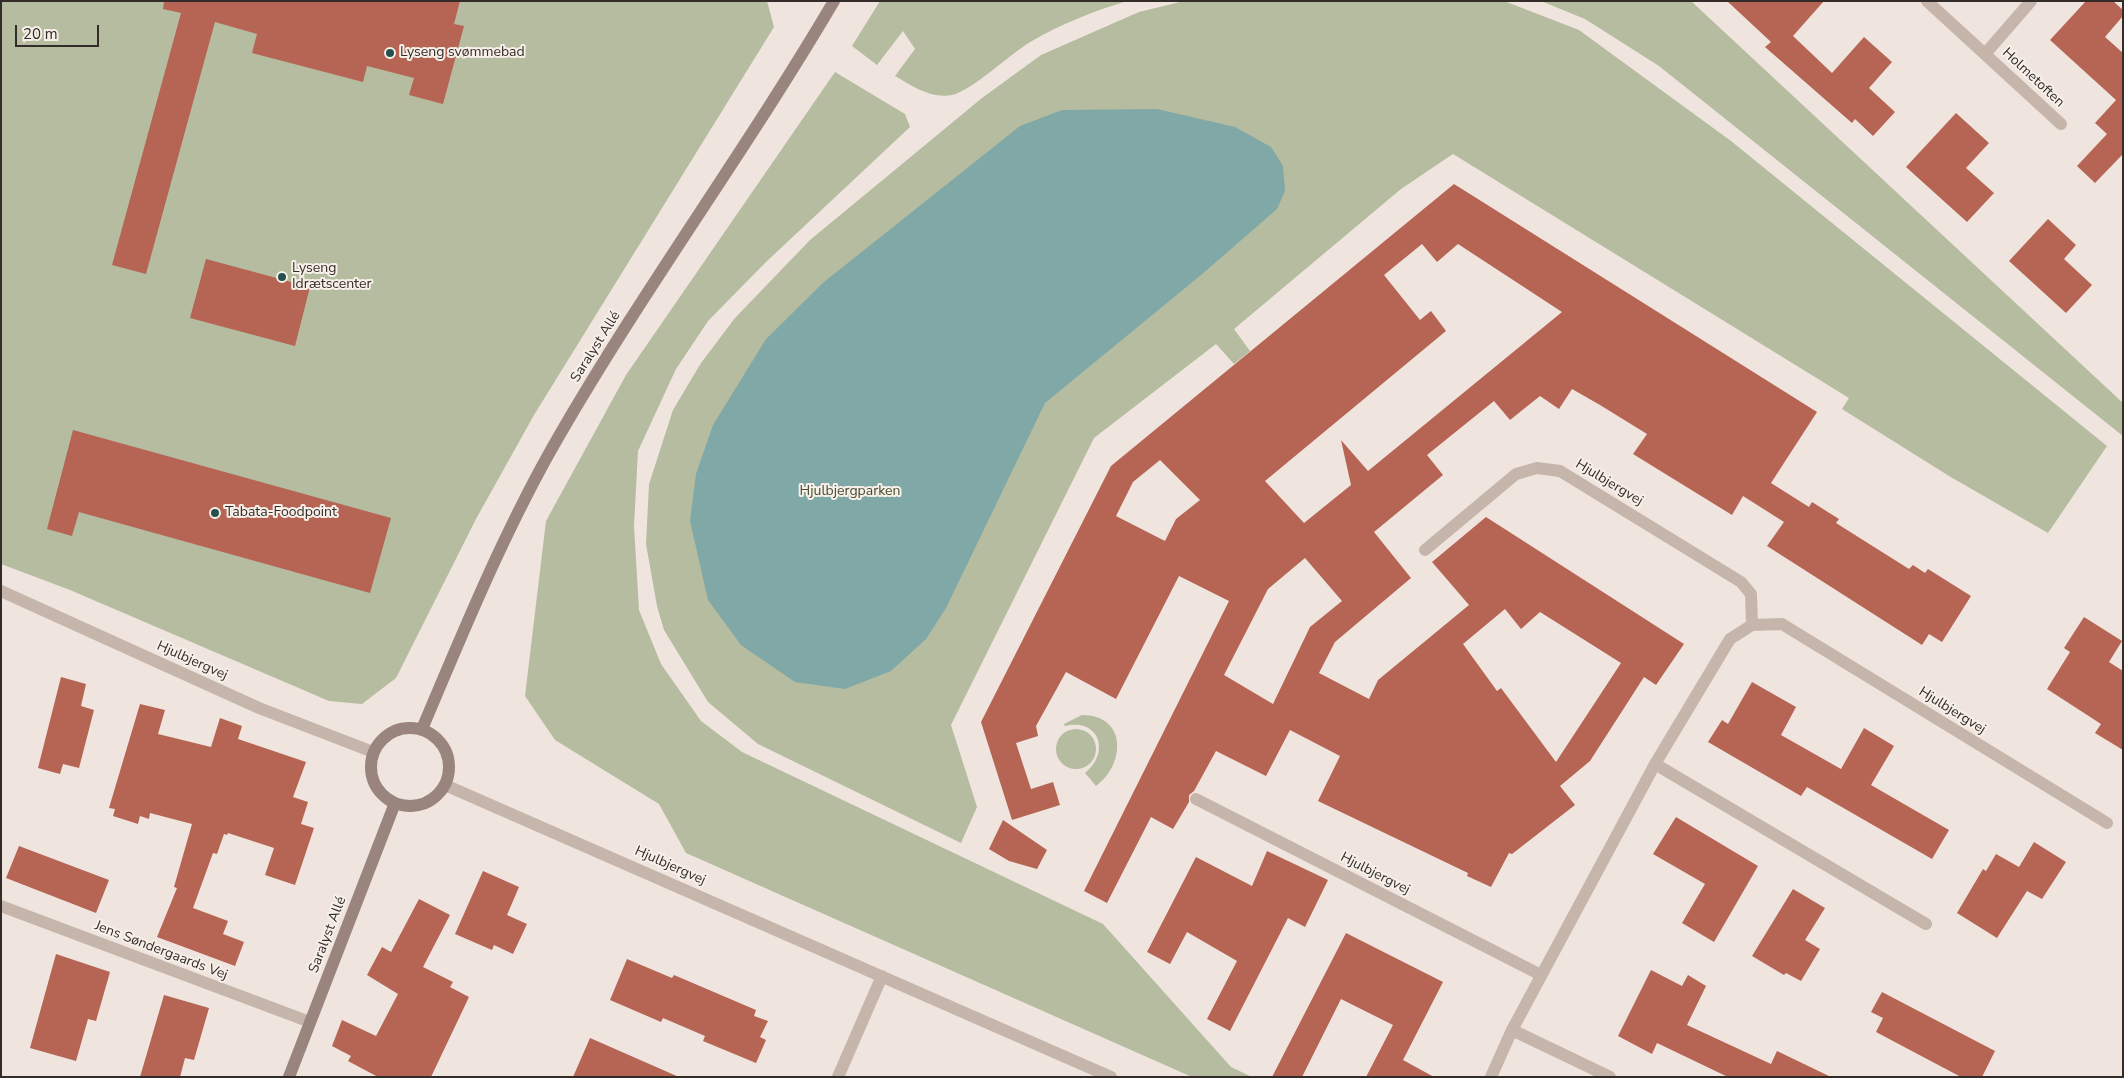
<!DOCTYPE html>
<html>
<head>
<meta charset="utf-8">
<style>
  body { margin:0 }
  #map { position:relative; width:2124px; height:1078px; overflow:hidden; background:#efe5de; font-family:"Nunito Sans",sans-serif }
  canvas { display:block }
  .frame { position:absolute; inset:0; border:2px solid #342c29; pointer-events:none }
  .scale { position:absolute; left:15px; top:25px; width:84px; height:22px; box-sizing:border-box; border:2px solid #342c29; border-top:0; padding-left:6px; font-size:15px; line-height:18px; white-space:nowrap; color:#342c29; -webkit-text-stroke:4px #f7f0e9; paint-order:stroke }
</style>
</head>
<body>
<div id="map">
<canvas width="2124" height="1078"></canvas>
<div class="frame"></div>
<div class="scale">20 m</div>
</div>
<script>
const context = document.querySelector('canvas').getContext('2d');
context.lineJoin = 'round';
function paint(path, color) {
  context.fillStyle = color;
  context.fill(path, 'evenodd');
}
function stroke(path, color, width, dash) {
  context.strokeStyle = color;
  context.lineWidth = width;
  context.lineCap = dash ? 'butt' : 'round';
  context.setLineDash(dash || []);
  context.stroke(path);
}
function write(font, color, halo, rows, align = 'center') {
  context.font = font + ' "Nunito Sans",sans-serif';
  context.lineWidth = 4;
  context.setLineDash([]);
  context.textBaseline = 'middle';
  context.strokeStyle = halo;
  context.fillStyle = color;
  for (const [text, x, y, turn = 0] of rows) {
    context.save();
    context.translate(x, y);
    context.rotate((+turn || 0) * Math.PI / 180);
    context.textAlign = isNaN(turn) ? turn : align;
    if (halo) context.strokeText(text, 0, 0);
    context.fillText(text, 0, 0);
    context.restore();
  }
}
const green = new Path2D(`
  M 1,1 L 767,1 L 774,27 L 534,415 L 476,519 L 396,678 L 362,704 L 329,701 L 70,590 L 1,564 Z
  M 880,1 L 1127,1 C 1094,11 1061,24 1032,41 C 1011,53 973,90 952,95 C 931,99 912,86 895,76 L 915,49 L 903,31 L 877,65 L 852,46 Z
  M 1184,1 L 1504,1 L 1579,30 L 1731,141 L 2107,446 L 2048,533 L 1949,476 L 1842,409 L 1849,398 L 1453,154 L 1401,189 L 1234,329 L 1250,351 L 1234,364 L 1216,344 L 1094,438 L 951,725 L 977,807 L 961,843 L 758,744 L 708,702 L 664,630 L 657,606 L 646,544 L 649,484 L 673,410 L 701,363 L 735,318 L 810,240 L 982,98 L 1041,55 L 1139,12 Z
  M 1541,1 L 1691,1 L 2123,403 L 2123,436 L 1659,66 L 1585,19 Z
  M 835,72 L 905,114 L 910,127 L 766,262 L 708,321 L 676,369 L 638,451 L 634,526 L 639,610 L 661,664 L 701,721 L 742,752 L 1103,924 L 1231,1067 L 1252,1077 L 1192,1077 L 686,853 L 659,804 L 555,740 L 525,696 L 546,521 L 626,375 Z
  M 1082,715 C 1127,715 1126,764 1096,786 L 1085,773 C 1111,752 1099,718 1065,726 L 1064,724 Z
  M1056 749a20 20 0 1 1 40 0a20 20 0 1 1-40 0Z`);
const water = new Path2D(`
  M 1157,109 L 1235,127 L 1271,147 L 1283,166 L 1285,191 L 1277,209 L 1201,275 L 1045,403 L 946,608 L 926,639 L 891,671 L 845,689 L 795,682 L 741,645 L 708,600 L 690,521 L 696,474 L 713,425 L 766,339 L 824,282 L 1020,126 L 1062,110 Z`);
const building = new Path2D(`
  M 164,1 L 460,1 L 454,24 L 464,26 L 443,104 L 409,95 L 414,78 L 367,66 L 363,82 L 252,53 L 257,34 L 215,22 L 146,274 L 112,265 L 181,13 L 163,9 Z
  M 1727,1 L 1824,1 L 1793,36 L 1832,73 L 1864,37 L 1892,62 L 1869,88 L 1895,112 L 1873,136 L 1855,119 L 1852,123 L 1765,47 L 1771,42 Z
  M 2086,1 L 2113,1 L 2123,10 L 2123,16 L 2105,37 L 2123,53 L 2123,154 L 2095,183 L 2077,166 L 2107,134 L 2095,123 L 2116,100 L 2050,40 Z
  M 1956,113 L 1989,143 L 1966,168 L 1994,193 L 1967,222 L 1906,167 Z
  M 1454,184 L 1817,412 L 1771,483 L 1809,507 L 1812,502 L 1839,519 L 1836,523 L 1909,569 L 1913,565 L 1925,573 L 1928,569 L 1971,596 L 1942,642 L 1929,634 L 1922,645 L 1767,546 L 1784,522 L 1743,496 L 1732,515 L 1633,454 L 1647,434 L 1600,405 L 1572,389 L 1559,409 L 1540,396 L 1510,420 L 1494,401 L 1427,455 L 1443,475 L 1374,532 L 1411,578 L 1335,642 L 1319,673 L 1369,699 L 1378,680 L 1469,605 L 1432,562 L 1486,517 L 1684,644 L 1656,685 L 1644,677 L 1590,761 L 1560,786 L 1575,805 L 1512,854 L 1509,853 L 1491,887 L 1467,876 L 1468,873 L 1318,801 L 1340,756 L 1290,730 L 1266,776 L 1216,751 L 1194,791 L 1189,795 L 1189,802 L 1173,829 L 1151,817 L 1107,903 L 1084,891 L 1229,601 L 1179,576 L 1116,699 L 1066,672 L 1036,726 L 1038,736 L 1016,743 L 1031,789 L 1053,782 L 1060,805 L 1012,820 L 981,722 L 1111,466 ZM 1422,244 L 1437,262 L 1458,244 L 1562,312 L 1368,471 L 1341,440 L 1351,485 L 1304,523 L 1265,481 L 1446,331 L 1431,311 L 1420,320 L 1384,275 ZM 1160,460 L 1200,500 L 1176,519 L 1165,541 L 1116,516 L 1133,482 ZM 1305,558 L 1342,601 L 1310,627 L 1273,704 L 1224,675 L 1268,589 ZM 1505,609 L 1521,629 L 1540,612 L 1621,663 L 1556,762 L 1501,688 L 1497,691 L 1463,644 Z
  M 2048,219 L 2076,245 L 2064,259 L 2092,285 L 2066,313 L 2009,261 Z
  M 206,259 L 310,287 L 295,346 L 190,318 Z
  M 73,430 L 391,518 L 370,593 L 79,512 L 72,536 L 47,529 Z
  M 2084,617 L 2122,641 L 2109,662 L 2123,671 L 2123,750 L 2095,733 L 2101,724 L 2047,689 L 2070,652 L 2064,648 Z
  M 61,677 L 86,684 L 81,706 L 94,710 L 79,768 L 63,764 L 60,774 L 38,768 Z
  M 1752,682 L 1796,707 L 1781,735 L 1841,769 L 1864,728 L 1894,746 L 1871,785 L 1949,830 L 1932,859 L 1807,787 L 1801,796 L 1708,742 L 1722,720 L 1728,724 Z
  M 140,704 L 165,710 L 158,734 L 211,747 L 220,718 L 242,726 L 238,739 L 306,762 L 293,797 L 308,802 L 301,824 L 314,828 L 295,885 L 265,875 L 274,848 L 228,833 L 227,835 L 224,834 L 217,854 L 213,853 L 193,908 L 228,921 L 223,934 L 244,942 L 235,966 L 157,937 L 177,888 L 174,887 L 192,824 L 150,813 L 149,819 L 140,816 L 138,824 L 113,816 L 115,809 L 109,808 Z
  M 1676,817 L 1758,866 L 1714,942 L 1682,923 L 1705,884 L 1653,854 Z
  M 1003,820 L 1047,850 L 1037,869 L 1009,861 L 989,849 Z
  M 2034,842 L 2066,862 L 2042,899 L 2027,891 L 1997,938 L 1957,913 L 1983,869 L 1986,871 L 1996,854 L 2019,867 Z
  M 19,846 L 109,880 L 96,913 L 6,878 Z
  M 1267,851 L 1328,880 L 1305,927 L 1288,918 L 1230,1031 L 1207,1019 L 1237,961 L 1187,932 L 1170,964 L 1147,952 L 1196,857 L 1252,886 Z
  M 483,871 L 519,887 L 507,915 L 527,924 L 513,954 L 494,945 L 492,950 L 455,934 Z
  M 1793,889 L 1825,908 L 1805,940 L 1820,949 L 1801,981 L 1786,973 L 1784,975 L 1752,956 Z
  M 419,899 L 450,915 L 423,967 L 453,982 L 450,987 L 469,997 L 431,1077 L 378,1077 L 348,1061 L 351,1056 L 332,1046 L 342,1020 L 376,1036 L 398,994 L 367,975 L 382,947 L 391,952 Z
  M 1346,933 L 1443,982 L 1403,1060 L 1434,1077 L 1366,1077 L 1393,1025 L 1341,999 L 1302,1077 L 1272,1077 Z
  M 56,954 L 110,972 L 96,1021 L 88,1019 L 76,1061 L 30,1048 Z
  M 627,959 L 672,978 L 674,975 L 756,1010 L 754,1016 L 768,1021 L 760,1037 L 766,1040 L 756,1063 L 703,1041 L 705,1036 L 663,1018 L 661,1022 L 610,1000 Z
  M 1651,970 L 1682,986 L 1688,975 L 1706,986 L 1687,1025 L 1771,1064 L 1777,1051 L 1831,1077 L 1728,1077 L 1657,1043 L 1652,1054 L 1618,1036 Z
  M 1882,992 L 1995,1051 L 1982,1077 L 1961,1077 L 1876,1032 L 1883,1018 L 1871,1012 Z
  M 164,995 L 209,1008 L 194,1060 L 185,1058 L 180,1077 L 140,1077 Z
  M 590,1038 L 679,1077 L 573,1077 Z`);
const street = new Path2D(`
  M 1927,1 L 2061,124
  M 1985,54 L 2031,1
  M 1425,550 L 1516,474 L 1537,468 L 1560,471 L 1741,582 L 1751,594 L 1752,625
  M 1,591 L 259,708 L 373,752
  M 1655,764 L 1926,924
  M 445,785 L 1111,1077
  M 1196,799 L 1541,975
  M 1,906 L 310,1022
  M 1512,1030 L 1610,1077
  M 838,1077 L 882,976
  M 1491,1077 L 1512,1030 L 1655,764 L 1730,639 L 1752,625 L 1782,624 L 2107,823`);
const secondary = new Path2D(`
  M371 767a39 39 0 1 1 78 0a39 39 0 1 1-78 0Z
  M 422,729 C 464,630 505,529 559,436 C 645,287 747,149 834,1
  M 289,1077 L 395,803`);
const markers = [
  [390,53,5,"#245150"],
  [282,277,5,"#245150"],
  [215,513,5,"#245150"]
];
const poiNames = [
  ["Lyseng svømmebad",400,53],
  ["Lyseng",292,269],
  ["Idrætscenter",292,285],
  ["Tabata-Foodpoint",225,513]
];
const streetNames = [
  ["Holmetoften",2033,78,43],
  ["Saralyst Allé",596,347,-58],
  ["Hjulbjergvej",1609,483,31],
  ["Hjulbjergvej",192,661,24],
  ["Hjulbjergvej",1952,711,32],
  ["Hjulbjergvej",670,866,24],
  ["Hjulbjergvej",1375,874,27],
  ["Saralyst Allé",328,935,-69],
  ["Jens Søndergaards Vej",161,951,21]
];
const parkNames = [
  ["Hjulbjergparken",850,492]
];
paint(green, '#b5bca0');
paint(water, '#80a8a7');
paint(building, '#b66454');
stroke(street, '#c6b5ab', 12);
stroke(secondary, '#99857d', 12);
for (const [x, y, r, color] of markers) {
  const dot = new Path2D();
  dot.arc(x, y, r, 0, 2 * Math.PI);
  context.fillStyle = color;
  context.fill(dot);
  stroke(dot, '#f7f0e9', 2);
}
write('14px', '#342c29', '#f7f0e9', poiNames, 'left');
write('14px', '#342c29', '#f7f0e9', streetNames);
write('14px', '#474f30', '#f7f0e9', parkNames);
</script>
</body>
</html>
